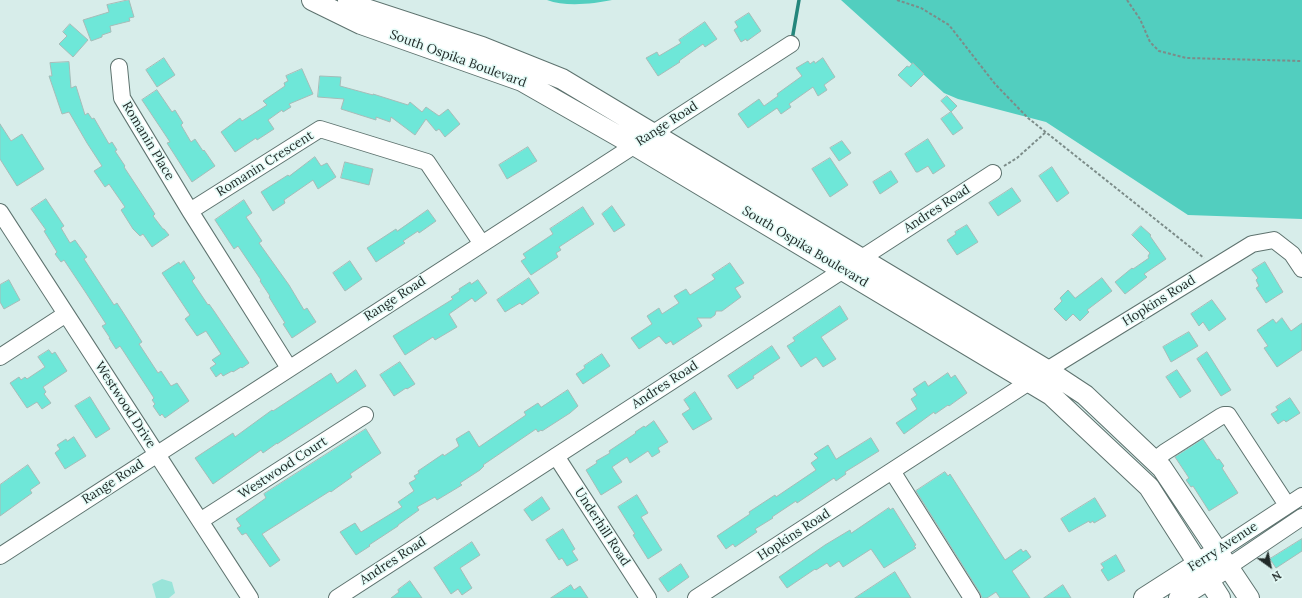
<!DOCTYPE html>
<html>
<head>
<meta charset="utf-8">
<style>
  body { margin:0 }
  #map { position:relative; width:1302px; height:598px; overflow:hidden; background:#d7edea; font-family:Lora,serif }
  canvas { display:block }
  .north { position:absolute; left:1250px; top:546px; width:40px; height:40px; -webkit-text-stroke:3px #e4fbf7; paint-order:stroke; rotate:147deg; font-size:11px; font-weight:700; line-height:16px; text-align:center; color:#222b29 }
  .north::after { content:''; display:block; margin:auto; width:14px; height:18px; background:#222b29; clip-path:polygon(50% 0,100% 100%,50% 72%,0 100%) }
</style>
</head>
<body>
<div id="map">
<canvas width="1302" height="598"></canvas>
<div class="north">N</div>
</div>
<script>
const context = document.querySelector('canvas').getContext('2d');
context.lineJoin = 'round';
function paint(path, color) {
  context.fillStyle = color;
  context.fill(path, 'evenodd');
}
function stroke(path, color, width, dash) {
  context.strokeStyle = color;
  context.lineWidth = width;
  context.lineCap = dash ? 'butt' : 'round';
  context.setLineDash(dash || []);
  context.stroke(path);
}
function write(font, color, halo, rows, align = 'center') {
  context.font = font + ' Lora,serif';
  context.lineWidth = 3;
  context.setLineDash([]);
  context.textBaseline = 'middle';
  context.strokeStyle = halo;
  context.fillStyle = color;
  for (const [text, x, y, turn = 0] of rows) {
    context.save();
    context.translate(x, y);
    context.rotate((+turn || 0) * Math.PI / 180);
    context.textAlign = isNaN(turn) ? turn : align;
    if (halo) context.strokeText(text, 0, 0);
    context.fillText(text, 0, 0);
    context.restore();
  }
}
const green = new Path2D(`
  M 162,579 L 172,582 L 175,593 L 169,598 L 156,598 L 152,584 Z`);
const forest = new Path2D(`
  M 547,0 L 612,0 C 593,4 565,7 547,0 Z
  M 841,0 L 1302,0 L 1302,219 L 1188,215 L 1046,122 L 958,99 L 944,93 Z`);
const stream = new Path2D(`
  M 792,40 L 799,0`);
const building = new Path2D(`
  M 129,0 L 134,17 L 129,18 L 130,21 L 110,26 L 111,32 L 102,35 L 102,37 L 91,41 L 83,20 L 109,12 L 107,5 Z
  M 749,13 L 761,31 L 747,41 L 746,39 L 741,42 L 734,30 L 738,27 L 735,22 Z
  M 705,22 L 717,39 L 705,47 L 703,44 L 679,61 L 680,62 L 658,76 L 646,58 L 657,52 L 659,56 L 681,43 L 679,40 Z
  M 70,24 L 88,40 L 73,57 L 59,44 L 67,36 L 63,32 Z
  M 164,58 L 175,75 L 157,87 L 146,70 Z
  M 823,58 L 835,77 L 824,85 L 827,90 L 818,96 L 813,87 L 789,104 L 791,107 L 781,114 L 777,108 L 748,128 L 738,114 L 759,99 L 764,106 L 778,96 L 777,94 L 802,76 L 796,68 L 808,61 L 810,64 L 814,61 L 815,63 Z
  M 69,62 L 71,88 L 76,86 L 85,115 L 88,113 L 92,119 L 94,118 L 109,144 L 112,142 L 117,150 L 115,151 L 125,166 L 124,167 L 155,214 L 153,216 L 163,229 L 164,229 L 169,235 L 152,247 L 143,234 L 140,236 L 133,229 L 121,210 L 125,207 L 109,184 L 105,187 L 94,171 L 102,166 L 87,143 L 69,112 L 62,114 L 49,76 L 52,76 L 50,63 Z
  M 913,63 L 924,74 L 911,87 L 898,75 L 907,66 L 909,67 Z
  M 302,69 L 313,94 L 289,104 L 291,107 L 283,112 L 282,110 L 268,120 L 274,129 L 257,140 L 256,138 L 235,152 L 221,132 L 240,118 L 242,121 L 267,105 L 263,101 L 285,86 L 284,83 L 288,81 L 286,76 Z
  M 320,76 L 341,77 L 340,86 L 373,95 L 373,94 L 408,105 L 410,102 L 422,112 L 426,107 L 439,116 L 448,109 L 460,124 L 445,137 L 439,129 L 436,131 L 426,119 L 415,135 L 391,117 L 390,122 L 376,117 L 376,120 L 341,109 L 344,99 L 318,97 Z
  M 157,90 L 172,112 L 175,110 L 183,123 L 181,125 L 191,142 L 195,139 L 203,151 L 204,150 L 215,166 L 192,182 L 167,143 L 170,142 L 142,100 Z
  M 947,96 L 957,106 L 951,112 L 941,101 Z
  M 951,112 L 963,128 L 953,135 L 941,119 Z
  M 0,124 L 11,141 L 22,134 L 44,169 L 17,186 L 0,159 Z
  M 928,139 L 945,166 L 933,174 L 928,166 L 918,172 L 916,172 L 905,154 Z
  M 842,141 L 851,153 L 839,161 L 830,148 Z
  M 528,147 L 537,161 L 507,179 L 499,165 Z
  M 315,157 L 321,166 L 327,163 L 336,177 L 318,189 L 313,180 L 284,200 L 285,203 L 273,211 L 261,192 L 288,175 L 289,176 Z
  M 830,158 L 848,185 L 830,197 L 812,169 Z
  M 345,162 L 373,169 L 369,185 L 341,178 Z
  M 1052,167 L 1069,193 L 1057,202 L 1039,176 Z
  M 891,171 L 898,182 L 880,194 L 873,182 Z
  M 1012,188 L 1021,201 L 998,216 L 989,203 Z
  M 46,199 L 64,226 L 61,228 L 70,243 L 75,240 L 87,257 L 84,259 L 114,305 L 117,303 L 128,320 L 142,342 L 139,344 L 158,373 L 161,371 L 171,386 L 177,383 L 189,401 L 165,418 L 162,414 L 160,416 L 153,406 L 155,404 L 152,400 L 154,398 L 120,346 L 116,349 L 109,338 L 110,338 L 102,326 L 106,324 L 86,293 L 64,260 L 61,262 L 55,254 L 57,252 L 44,231 L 46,230 L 31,209 Z
  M 244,200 L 252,213 L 246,217 L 262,241 L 259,243 L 289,285 L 304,310 L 307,308 L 316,322 L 292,338 L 283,324 L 285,323 L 269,297 L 270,296 L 260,281 L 261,280 L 238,246 L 234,249 L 215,220 Z
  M 612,206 L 625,225 L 614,232 L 602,214 Z
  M 583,207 L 594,224 L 559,247 L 561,250 L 556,253 L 558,257 L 531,275 L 521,261 L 526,258 L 523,254 L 553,234 L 550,229 Z
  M 428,210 L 436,221 L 419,233 L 418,231 L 403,241 L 405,243 L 376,262 L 367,248 L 396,229 L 397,231 Z
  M 967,225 L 978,242 L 957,255 L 947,240 L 956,234 L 955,232 Z
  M 1141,226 L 1151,235 L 1150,236 L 1166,259 L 1144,274 L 1147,277 L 1125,294 L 1115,282 L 1132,268 L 1133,269 L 1149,258 L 1148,256 L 1150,253 L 1132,235 Z
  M 184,261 L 195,278 L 192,281 L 208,305 L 209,304 L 214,311 L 249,363 L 242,368 L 241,367 L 233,372 L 232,371 L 223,376 L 221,373 L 216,377 L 210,368 L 216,364 L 212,360 L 221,354 L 206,331 L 197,336 L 185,319 L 190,315 L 162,273 L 179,262 L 180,264 Z
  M 350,261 L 362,279 L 345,291 L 333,273 Z
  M 1265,262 L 1283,292 L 1266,303 L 1256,288 L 1259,286 L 1256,280 L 1258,278 L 1252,270 Z
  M 730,263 L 744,283 L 735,288 L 741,297 L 722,311 L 716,311 L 715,315 L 711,318 L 697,318 L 702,326 L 673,345 L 671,341 L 666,344 L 659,336 L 639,349 L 631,338 L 652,324 L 647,316 L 659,308 L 662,314 L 679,303 L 674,296 L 686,289 L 690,295 L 715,279 L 712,275 Z
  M 529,278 L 539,293 L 522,305 L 520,303 L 505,312 L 497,300 Z
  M 1102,278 L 1112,291 L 1087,310 L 1089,312 L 1080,321 L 1073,314 L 1066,321 L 1054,309 L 1062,301 L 1060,298 L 1068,290 L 1075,298 Z
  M 9,280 L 20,300 L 4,309 L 0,302 L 0,285 Z
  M 478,280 L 487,293 L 475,302 L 472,298 L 449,314 L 457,327 L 435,340 L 433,337 L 405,355 L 393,336 L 453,299 L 451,297 L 460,291 L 459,289 L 470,282 L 471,284 Z
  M 1212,300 L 1226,319 L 1209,331 L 1203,322 L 1199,326 L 1191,314 Z
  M 840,306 L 848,319 L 821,337 L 836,359 L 823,367 L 816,357 L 801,367 L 787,346 L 795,341 L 793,338 Z
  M 1282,318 L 1291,331 L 1302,323 L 1302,350 L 1277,367 L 1264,348 L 1268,346 L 1257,330 L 1273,319 L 1276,323 Z
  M 1189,332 L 1198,346 L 1171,362 L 1163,347 Z
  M 772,346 L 780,358 L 753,376 L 754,378 L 737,389 L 728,376 Z
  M 49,350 L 52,354 L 55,352 L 67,371 L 43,387 L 46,392 L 44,394 L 51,403 L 42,409 L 37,402 L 27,408 L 10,383 L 19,377 L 21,380 L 25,377 L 27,379 L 45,367 L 38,357 Z
  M 1207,352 L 1231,390 L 1221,396 L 1197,359 Z
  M 602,354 L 610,366 L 583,384 L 576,374 L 585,368 L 584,366 Z
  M 400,362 L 415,384 L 407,389 L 406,388 L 394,396 L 380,375 Z
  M 356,370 L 366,386 L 277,444 L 277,443 L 263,453 L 261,450 L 213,484 L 195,458 L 233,433 L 235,437 L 272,410 L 273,411 L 331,373 L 337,383 Z
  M 1177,370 L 1191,391 L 1180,398 L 1166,377 Z
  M 948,373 L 951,378 L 955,375 L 967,393 L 949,406 L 948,405 L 935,414 L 934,412 L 904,434 L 896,423 L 917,409 L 911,399 L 917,395 L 913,389 L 925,381 L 928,386 Z
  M 568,390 L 578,406 L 570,413 L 542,431 L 541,430 L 538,432 L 536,429 L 483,465 L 484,466 L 480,470 L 460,483 L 462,485 L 437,500 L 435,497 L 417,507 L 419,510 L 398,525 L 398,526 L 369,545 L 370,546 L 356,555 L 340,532 L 355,523 L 361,532 L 402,507 L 398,502 L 414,491 L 409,483 L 416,479 L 414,476 L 419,473 L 418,471 L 443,454 L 444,456 L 459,446 L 456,439 L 469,431 L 479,447 L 526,415 L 524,412 L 538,403 L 541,407 Z
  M 695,392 L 712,419 L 693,430 L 682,414 L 690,409 L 684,400 Z
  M 90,397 L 110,429 L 96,438 L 75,406 Z
  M 1290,398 L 1300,413 L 1286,422 L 1284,420 L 1278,424 L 1271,414 L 1278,410 L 1276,407 Z
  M 654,421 L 668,442 L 658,448 L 660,452 L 652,457 L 648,451 L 630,463 L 627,457 L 612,467 L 622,482 L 601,495 L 586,470 L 597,463 L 596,461 L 610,453 L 609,451 L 636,433 L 635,432 L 644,426 L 645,427 Z
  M 366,429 L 381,453 L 350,474 L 352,477 L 335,489 L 331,492 L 330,491 L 262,534 L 280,560 L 270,567 L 246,533 L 242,535 L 237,528 L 241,526 L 236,519 L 266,498 L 264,494 Z
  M 74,437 L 86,456 L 65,469 L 55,453 L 60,449 L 57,445 L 66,439 L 67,441 Z
  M 871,438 L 879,451 L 845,472 L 846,474 L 836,481 L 834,478 L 797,503 L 796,501 L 772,517 L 773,518 L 755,529 L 757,532 L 735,547 L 733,544 L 726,549 L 717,536 L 750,514 L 749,512 L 775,495 L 776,497 L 816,470 L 811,463 L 818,458 L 814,454 L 828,445 L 836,459 Z
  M 1203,439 L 1217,460 L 1219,459 L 1224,466 L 1222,468 L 1238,493 L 1209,511 L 1193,486 L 1191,487 L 1186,480 L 1189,478 L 1175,457 Z
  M 28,465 L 40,483 L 30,490 L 32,493 L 0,516 L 0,485 Z
  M 945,472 L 948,476 L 950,474 L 1005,560 L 1021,549 L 1023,552 L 1026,550 L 1031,557 L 1012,571 L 1030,598 L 1000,598 L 996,592 L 987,598 L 982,598 L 980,593 L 916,491 Z
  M 637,495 L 648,513 L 641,517 L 662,550 L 648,559 L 633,535 L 635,534 L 618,507 Z
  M 542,497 L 550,509 L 532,521 L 524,510 Z
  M 1095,498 L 1106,516 L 1094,523 L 1093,521 L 1090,523 L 1089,521 L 1069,532 L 1061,519 Z
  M 889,508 L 890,510 L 893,508 L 916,545 L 914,546 L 916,548 L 884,568 L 871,549 L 843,567 L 839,561 L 830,567 L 827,563 L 816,570 L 815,569 L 787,588 L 779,577 L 825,545 L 850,530 L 851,533 Z
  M 563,529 L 575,549 L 572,551 L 578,560 L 567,566 L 562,558 L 559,560 L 546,540 Z
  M 1302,539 L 1302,551 L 1276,568 L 1270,559 Z
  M 472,542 L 480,555 L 460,568 L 472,588 L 462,595 L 458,589 L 451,594 L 434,568 Z
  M 1116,555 L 1125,571 L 1108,581 L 1101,570 L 1104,568 L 1101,564 Z
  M 681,564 L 689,577 L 668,592 L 659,579 Z
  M 895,572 L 911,598 L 855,598 Z
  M 410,581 L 422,598 L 391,598 L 399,592 L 398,590 Z
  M 571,585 L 574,590 L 580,586 L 588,598 L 551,598 Z
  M 1063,585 L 1071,598 L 1044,598 Z`);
const path = new Path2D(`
  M 897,0 L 921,8 L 949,25 L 995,84 L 1028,118 L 1204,258
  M 1127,0 L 1140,19 L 1150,42 L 1159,51 L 1186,58 L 1302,61
  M 1004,166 L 1017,158 L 1046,132`);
const minor = new Path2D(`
  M 119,67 L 122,98 L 190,211 L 289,368
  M 190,211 L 320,129 L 427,162 L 482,244
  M 0,212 L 250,598
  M 0,357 L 66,314
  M 1047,370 L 1252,244 L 1274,240 L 1292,254 L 1302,269
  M 556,456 L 648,598
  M 1155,460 L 1165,452 L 1220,417 L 1224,415 L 1228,415 L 1287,505
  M 892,471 L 972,598
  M 200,521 L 365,415
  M 1218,551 L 1302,496
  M 0,556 L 791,44
  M 1228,567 L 1302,517
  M 337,598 L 993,173
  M 696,598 L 1029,382`);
const major = new Path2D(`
  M 312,0 L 361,24 L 522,81 L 634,145 L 1051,395 L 1149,487 L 1220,598
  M 348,0 L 366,9 L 482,47 L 562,79 L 1047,370 L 1085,395 L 1162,468 L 1249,598
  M 1144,598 L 1208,557
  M 1179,598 L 1220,572`);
const streetNames = [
  ["South Ospika Boulevard",458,59,20],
  ["Range Road",667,124,-33],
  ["Romanin Place",148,141,59],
  ["Romanin Crescent",265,164,-32],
  ["Andres Road",937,209,-33],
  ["South Ospika Boulevard",805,247,31],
  ["Range Road",395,299,-33],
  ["Hopkins Road",1159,301,-32],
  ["Andres Road",665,385,-33],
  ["Westwood Drive",125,405,57],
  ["Westwood Court",283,468,-33],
  ["Range Road",113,482,-33],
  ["Underhill Road",602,527,57],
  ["Hopkins Road",794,535,-33],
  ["Ferry Avenue",1223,547,-33],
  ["Andres Road",393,561,-33]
];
paint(green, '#99e4d9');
paint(forest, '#52cebf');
stroke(stream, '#24867c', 3.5);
paint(building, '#6ee7d8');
stroke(building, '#a6bcb8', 1);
stroke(minor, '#5e736f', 18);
stroke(major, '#5e736f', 22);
stroke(path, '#7c8c89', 2, [3, 2]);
stroke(minor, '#fff', 16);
stroke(major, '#fff', 20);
write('13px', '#222b29', '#e4fbf7', streetNames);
</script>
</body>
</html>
